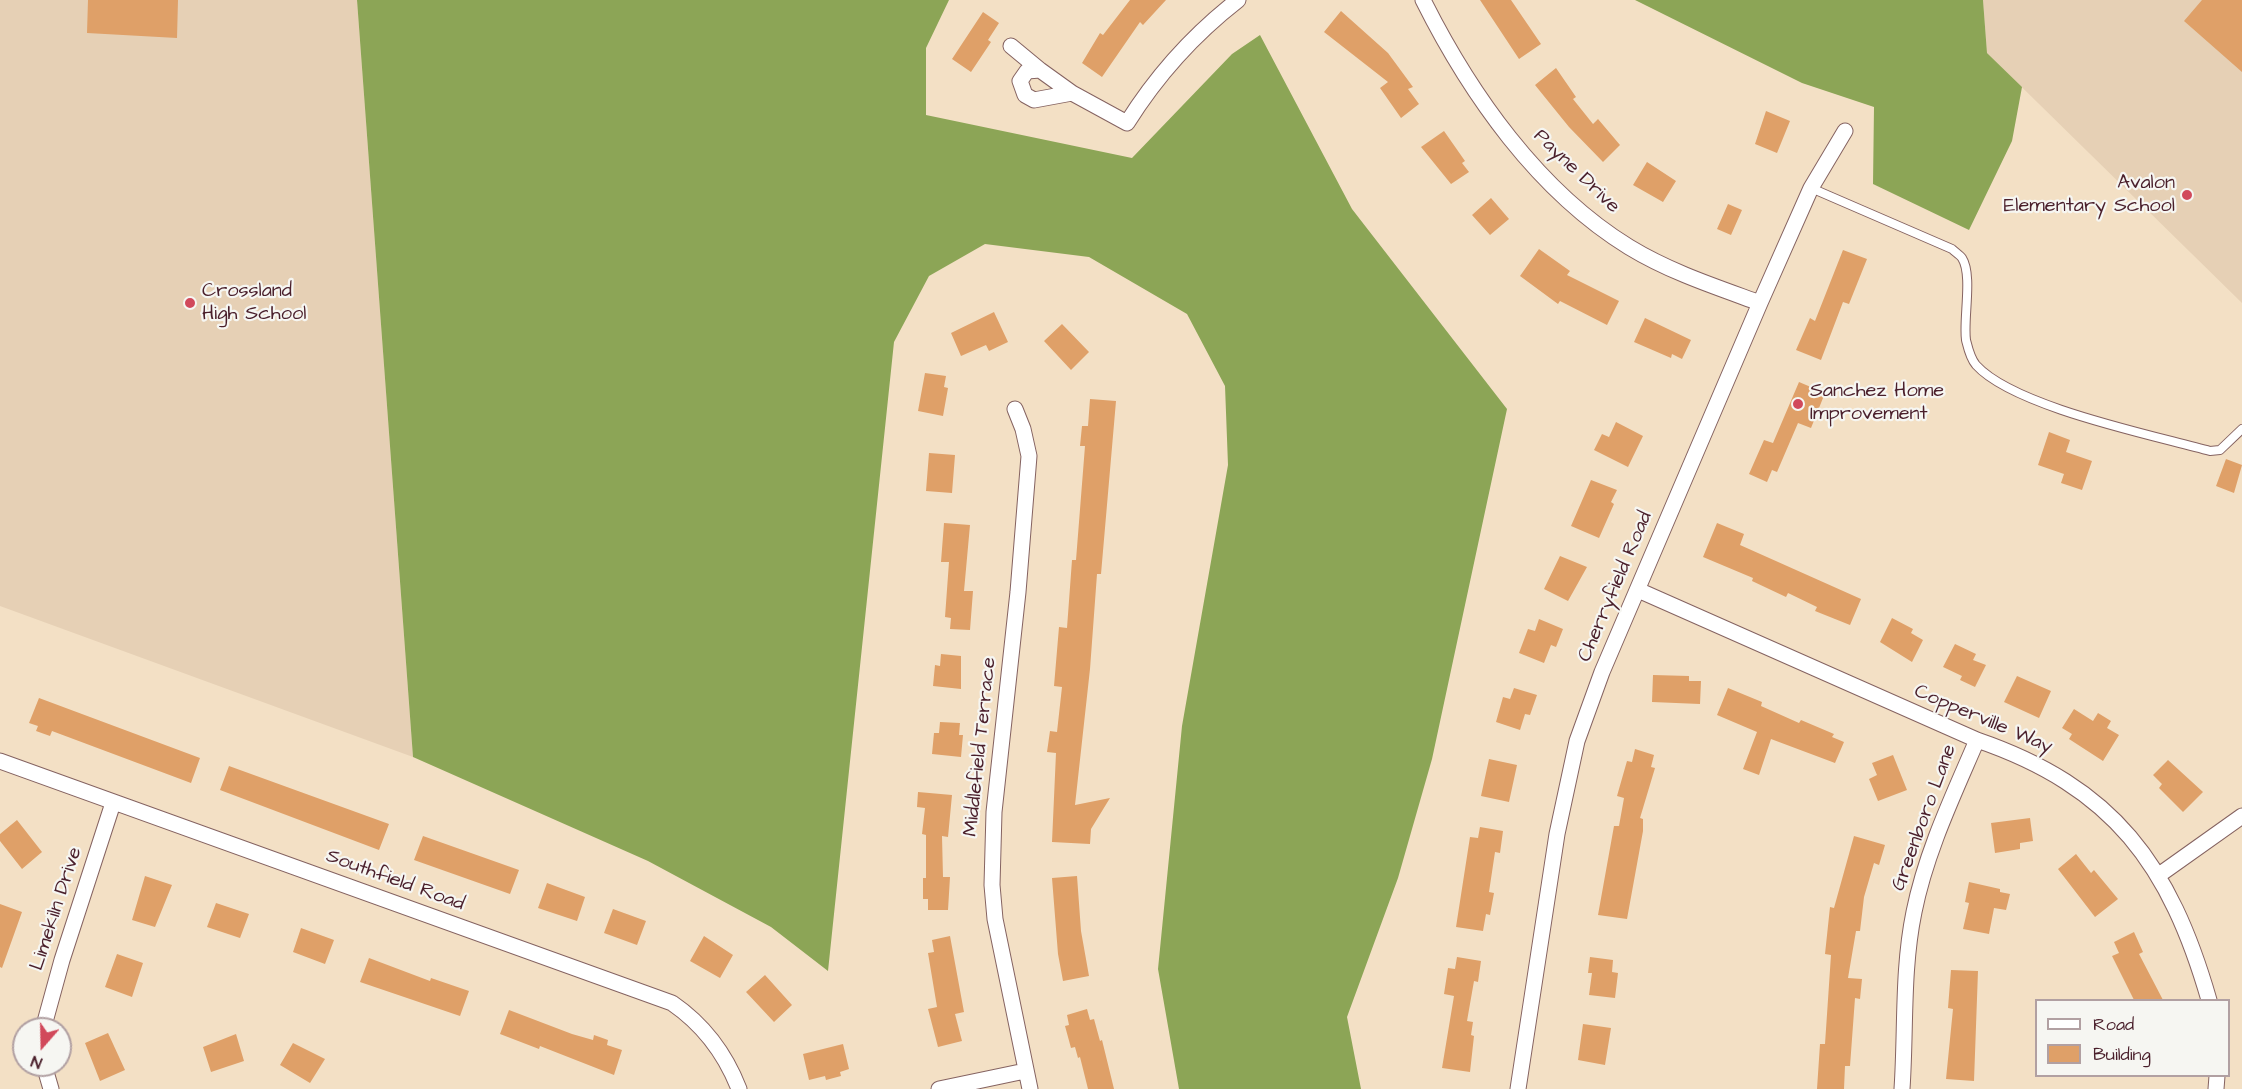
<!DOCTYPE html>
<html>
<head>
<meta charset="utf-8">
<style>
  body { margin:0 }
  #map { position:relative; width:2242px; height:1089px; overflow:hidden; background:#f3e0c5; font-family:"Architects Daughter",sans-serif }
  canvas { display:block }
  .legend { position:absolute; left:2035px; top:999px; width:195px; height:78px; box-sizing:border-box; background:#f6f6f2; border:2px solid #b1a0a2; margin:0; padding:8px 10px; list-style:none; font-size:18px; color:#4a1f2b }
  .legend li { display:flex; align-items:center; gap:12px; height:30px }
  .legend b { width:30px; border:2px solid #b1a0a2 }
  .north { position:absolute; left:12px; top:1017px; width:60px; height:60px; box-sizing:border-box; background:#f6f6f2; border:2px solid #b1a0a2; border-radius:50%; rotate:200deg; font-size:16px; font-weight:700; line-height:24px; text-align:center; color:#4a1f2b }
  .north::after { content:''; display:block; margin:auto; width:21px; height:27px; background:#d1495b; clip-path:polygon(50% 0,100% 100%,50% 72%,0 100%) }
</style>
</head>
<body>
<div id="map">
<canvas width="2242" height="1089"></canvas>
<ul class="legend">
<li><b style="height:8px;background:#fff"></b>Road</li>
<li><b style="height:16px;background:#dfa068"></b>Building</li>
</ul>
<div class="north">N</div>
</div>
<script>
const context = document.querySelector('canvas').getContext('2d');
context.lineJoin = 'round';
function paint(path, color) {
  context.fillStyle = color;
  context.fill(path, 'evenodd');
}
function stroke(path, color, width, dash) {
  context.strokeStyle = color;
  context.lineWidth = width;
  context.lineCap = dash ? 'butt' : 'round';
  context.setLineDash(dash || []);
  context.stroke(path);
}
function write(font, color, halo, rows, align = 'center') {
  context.font = font + ' "Architects Daughter",sans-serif';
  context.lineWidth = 4.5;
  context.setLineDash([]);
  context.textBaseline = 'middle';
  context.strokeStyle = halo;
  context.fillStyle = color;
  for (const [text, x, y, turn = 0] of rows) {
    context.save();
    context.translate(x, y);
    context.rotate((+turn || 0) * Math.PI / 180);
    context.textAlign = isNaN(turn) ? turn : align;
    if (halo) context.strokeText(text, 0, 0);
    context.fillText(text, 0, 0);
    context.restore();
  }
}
const built = new Path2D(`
  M 0,0 L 357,0 L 413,757 L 0,606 Z
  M 1983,0 L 2242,0 L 2242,303 L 1987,53 Z`);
const forest = new Path2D(`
  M 357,0 L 949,0 L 926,48 L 926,115 L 1132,158 L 1232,54 L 1260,35 L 1352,209 L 1507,409 L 1432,759 L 1398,878 L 1347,1017 L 1361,1089 L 1179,1089 L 1158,969 L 1182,726 L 1228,465 L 1225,386 L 1187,314 L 1089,257 L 985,244 L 929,276 L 894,342 L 828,971 L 771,927 L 648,861 L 413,757 Z
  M 1635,0 L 1983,0 L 1987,53 L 2022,87 L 2012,141 L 1969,230 L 1873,184 L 1874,107 L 1802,83 Z`);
const building = new Path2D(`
  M 88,0 L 178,0 L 177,38 L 87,33 Z
  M 1130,0 L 1166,0 L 1143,25 L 1140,22 L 1102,77 L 1082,63 L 1100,33 L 1103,35 Z
  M 1480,0 L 1511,0 L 1541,44 L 1519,59 Z
  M 2202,0 L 2242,0 L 2242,72 L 2184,21 Z
  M 1341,11 L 1388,53 L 1413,87 L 1408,89 L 1419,104 L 1401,118 L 1380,88 L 1388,82 L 1324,32 Z
  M 983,12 L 999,23 L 988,40 L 991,42 L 971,72 L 952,59 Z
  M 1556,68 L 1576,97 L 1573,99 L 1593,124 L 1598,119 L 1620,145 L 1603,162 L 1569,127 L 1535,85 Z
  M 1766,111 L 1790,121 L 1777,153 L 1755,144 Z
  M 1444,131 L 1465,161 L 1462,163 L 1469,172 L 1451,184 L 1421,147 Z
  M 1647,162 L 1676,181 L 1663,202 L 1633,185 Z
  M 1491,198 L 1509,219 L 1490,235 L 1472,215 Z
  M 1728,204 L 1742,210 L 1731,235 L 1717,229 Z
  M 1539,249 L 1570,271 L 1567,275 L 1619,301 L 1607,325 L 1560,301 L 1558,304 L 1520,276 Z
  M 1843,250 L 1867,259 L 1849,304 L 1843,302 L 1821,360 L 1796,350 L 1810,318 L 1815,321 Z
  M 994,312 L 1008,342 L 989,351 L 986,345 L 961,356 L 951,333 Z
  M 1645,318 L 1691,340 L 1682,359 L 1672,354 L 1671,358 L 1634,342 Z
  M 1062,324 L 1089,352 L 1071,370 L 1044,341 Z
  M 925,373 L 946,376 L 944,387 L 948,388 L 943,416 L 918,411 Z
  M 1799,382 L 1825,393 L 1811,428 L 1798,423 L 1777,472 L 1772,470 L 1767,482 L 1749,474 L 1764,440 L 1773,443 Z
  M 1090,399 L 1116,401 L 1101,574 L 1097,574 L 1090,669 L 1075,805 L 1110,798 L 1091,829 L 1090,844 L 1052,842 L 1056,753 L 1047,752 L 1050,731 L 1057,732 L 1062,687 L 1054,686 L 1059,627 L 1067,628 L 1072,560 L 1076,560 L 1085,446 L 1080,446 L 1082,426 L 1088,426 Z
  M 1616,422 L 1643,436 L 1628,467 L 1594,450 L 1602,434 L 1609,437 Z
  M 2049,432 L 2070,440 L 2066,452 L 2092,461 L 2082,490 L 2061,483 L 2064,474 L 2038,465 Z
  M 929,453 L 955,455 L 952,493 L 926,491 Z
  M 2226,459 L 2242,465 L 2234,493 L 2216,486 Z
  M 1591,480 L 1617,490 L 1611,502 L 1614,504 L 1599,538 L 1571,526 Z
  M 944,523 L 970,525 L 964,591 L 973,591 L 970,630 L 950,629 L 951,618 L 945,617 L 949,562 L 941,562 Z
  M 1717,523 L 1744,534 L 1740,545 L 1861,599 L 1850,625 L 1815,611 L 1817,607 L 1788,593 L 1786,597 L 1752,581 L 1753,578 L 1703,557 Z
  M 1560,556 L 1587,567 L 1568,601 L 1544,589 Z
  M 1892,618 L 1913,629 L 1911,633 L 1923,640 L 1912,662 L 1880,642 Z
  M 1539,619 L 1563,629 L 1556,647 L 1551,645 L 1544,663 L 1519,653 L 1528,629 L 1535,631 Z
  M 1955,644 L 1976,654 L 1973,660 L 1986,665 L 1975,687 L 1960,680 L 1962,676 L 1943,667 Z
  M 941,654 L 961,656 L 961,689 L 933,686 L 935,665 L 940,666 Z
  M 1653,675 L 1689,676 L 1689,681 L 1701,681 L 1700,704 L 1652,702 Z
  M 2017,676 L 2051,691 L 2039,718 L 2004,702 Z
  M 1514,688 L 1537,695 L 1530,715 L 1525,714 L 1520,730 L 1496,722 L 1503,697 L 1510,699 Z
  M 1728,688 L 1762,702 L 1761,706 L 1799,723 L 1801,720 L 1834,734 L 1832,737 L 1844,742 L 1835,763 L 1771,739 L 1759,775 L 1743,769 L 1757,732 L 1717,715 Z
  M 39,698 L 200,758 L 191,783 L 52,731 L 50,736 L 36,731 L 38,726 L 29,723 Z
  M 2074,709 L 2093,721 L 2098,713 L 2111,721 L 2107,728 L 2119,735 L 2103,761 L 2069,739 L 2072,734 L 2062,728 Z
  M 940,722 L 960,723 L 959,735 L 963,735 L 961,757 L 932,754 L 934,733 L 939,733 Z
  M 1635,749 L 1654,755 L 1651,767 L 1655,768 L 1640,818 L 1643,819 L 1643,831 L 1627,919 L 1598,915 L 1614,826 L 1619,826 L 1624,798 L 1617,796 L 1627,761 L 1632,762 Z
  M 1893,755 L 1907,790 L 1878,801 L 1869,779 L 1877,775 L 1872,763 Z
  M 1489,759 L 1517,765 L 1509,802 L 1481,796 Z
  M 2168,760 L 2203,792 L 2183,812 L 2159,788 L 2162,784 L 2153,775 Z
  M 229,766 L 389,824 L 379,850 L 220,790 Z
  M 918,792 L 952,795 L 948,837 L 942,836 L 943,877 L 950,877 L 948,910 L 928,910 L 928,899 L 923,899 L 923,878 L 926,878 L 926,835 L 922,834 L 925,808 L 917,807 Z
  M 2030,818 L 2033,841 L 2020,843 L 2020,849 L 1995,853 L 1991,823 Z
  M 17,820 L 42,852 L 22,869 L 0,841 L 0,834 Z
  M 1480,827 L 1503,831 L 1500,853 L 1495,852 L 1489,892 L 1494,893 L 1490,915 L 1486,914 L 1483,931 L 1456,927 L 1470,837 L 1478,838 Z
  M 423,836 L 519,870 L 510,894 L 414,860 Z
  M 1854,836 L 1885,845 L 1879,865 L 1874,863 L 1864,897 L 1860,931 L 1856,931 L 1848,978 L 1862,979 L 1860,999 L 1855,998 L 1850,1066 L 1845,1066 L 1844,1089 L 1817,1089 L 1820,1044 L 1825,1044 L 1831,955 L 1825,954 L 1830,907 L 1834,908 Z
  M 2076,854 L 2091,873 L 2094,870 L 2118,899 L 2095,917 L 2058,869 Z
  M 145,876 L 172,885 L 155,927 L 132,920 Z
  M 1077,876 L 1081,931 L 1089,976 L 1063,981 L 1058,954 L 1052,878 Z
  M 1969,882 L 2000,889 L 2000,892 L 2010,894 L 2006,910 L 1994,908 L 1989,934 L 1963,929 L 1969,903 L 1965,902 Z
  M 547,883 L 585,897 L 577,921 L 538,908 Z
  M 216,903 L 249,914 L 240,938 L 207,927 Z
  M 0,904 L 22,912 L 2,968 L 0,967 Z
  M 613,909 L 646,921 L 637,945 L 604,933 Z
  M 301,928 L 334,940 L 325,964 L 293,952 Z
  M 2134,932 L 2143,952 L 2139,954 L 2163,1000 L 2134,1000 L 2112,956 L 2119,953 L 2114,942 Z
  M 704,936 L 733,955 L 720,978 L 690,961 Z
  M 950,936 L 964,1012 L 955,1014 L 962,1041 L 938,1047 L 928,1009 L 937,1007 L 928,953 L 934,952 L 932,940 Z
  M 117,954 L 143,963 L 132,997 L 105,987 Z
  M 1457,957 L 1481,961 L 1478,982 L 1474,981 L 1467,1021 L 1473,1022 L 1471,1035 L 1474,1036 L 1470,1072 L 1442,1068 L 1454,996 L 1444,994 L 1448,968 L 1455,969 Z
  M 1590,957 L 1613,960 L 1612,972 L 1618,973 L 1615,998 L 1589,995 L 1592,973 L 1588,973 Z
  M 369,958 L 430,981 L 431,978 L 469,991 L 460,1016 L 360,982 Z
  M 1951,970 L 1978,971 L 1974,1081 L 1946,1079 L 1953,1009 L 1948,1008 Z
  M 765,975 L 792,1005 L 774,1022 L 746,992 Z
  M 1087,1009 L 1090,1020 L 1094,1019 L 1100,1041 L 1102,1040 L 1114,1089 L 1088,1089 L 1080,1057 L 1078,1058 L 1075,1047 L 1071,1048 L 1065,1026 L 1069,1025 L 1067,1015 Z
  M 509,1010 L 572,1034 L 593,1040 L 594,1035 L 608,1040 L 607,1045 L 622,1050 L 614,1075 L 540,1046 L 539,1049 L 500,1034 Z
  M 1583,1024 L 1611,1028 L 1605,1065 L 1578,1060 Z
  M 108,1033 L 125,1070 L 100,1081 L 85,1043 Z
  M 236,1034 L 244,1061 L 211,1072 L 203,1047 Z
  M 293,1043 L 325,1059 L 310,1083 L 280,1065 Z
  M 843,1044 L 849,1069 L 840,1072 L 841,1076 L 826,1080 L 825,1076 L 809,1080 L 803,1054 Z`);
const lane = new Path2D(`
  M 1811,188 L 1952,249 C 1955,252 1960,255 1962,258 C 1973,275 1963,319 1966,340 C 1968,348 1970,358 1976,365 C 2014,407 2153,435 2210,451 L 2220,450 L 2242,429`);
const street = new Path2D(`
  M 1423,0 C 1470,94 1538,191 1629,247 C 1670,272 1716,287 1760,303
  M 1011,46 L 1040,70
  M 1072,93 L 1040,70 L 1027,71 L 1020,81 L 1025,95 L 1034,100 L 1072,93 L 1127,123 C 1157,75 1193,35 1238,0
  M 1015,409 L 1023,429 L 1029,456 L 1018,592 L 994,812 L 992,885 L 995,919 L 1030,1089
  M 1638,590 L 1977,740 C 2114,787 2170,865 2209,1000
  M 0,761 L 672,1003 C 704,1025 725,1053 739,1089
  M 2159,875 L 2242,816
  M 43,1029 L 62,960 L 113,803
  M 44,1065 L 51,1089
  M 939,1089 L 1025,1071
  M 1518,1089 L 1557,834 L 1577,741 L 1602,672 L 1760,303 L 1811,188 L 1845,131
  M 1902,1089 C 1906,1030 1902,970 1914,912 C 1926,852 1953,796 1977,740
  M 2216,1089 L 2217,1076`);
const markers = [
  [2187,195,6,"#d1495b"],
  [190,303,6,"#d1495b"],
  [1798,404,6,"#d1495b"]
];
const streetNames = [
  ["Payne Drive",1576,172,44],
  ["Cherryfield Road",1616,587,-67],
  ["Copperville Way",1983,720,23],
  ["Middlefield Terrace",981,747,-84],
  ["Greenboro Lane",1925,818,-70],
  ["Southfield Road",395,881,20],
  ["Limekiln Drive",57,909,-72]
];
const poiNames = [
  ["Avalon",2175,184,"right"],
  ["Elementary School",2175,207,"right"],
  ["Crossland",202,292],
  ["High School",202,315],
  ["Sanchez Home",1810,392],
  ["Improvement",1810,415]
];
paint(built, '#e6d0b5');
paint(forest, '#8ca556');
paint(building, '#dfa068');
stroke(lane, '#856361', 10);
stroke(street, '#856361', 17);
stroke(lane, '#fff', 8);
stroke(street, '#fff', 15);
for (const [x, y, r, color] of markers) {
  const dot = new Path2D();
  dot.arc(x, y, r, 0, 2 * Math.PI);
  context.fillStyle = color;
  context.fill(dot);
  stroke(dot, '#f6f6f2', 2);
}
write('20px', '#4a1f2b', '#f6f6f2', streetNames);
write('20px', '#4a1f2b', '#f6f6f2', poiNames, 'left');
</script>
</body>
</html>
